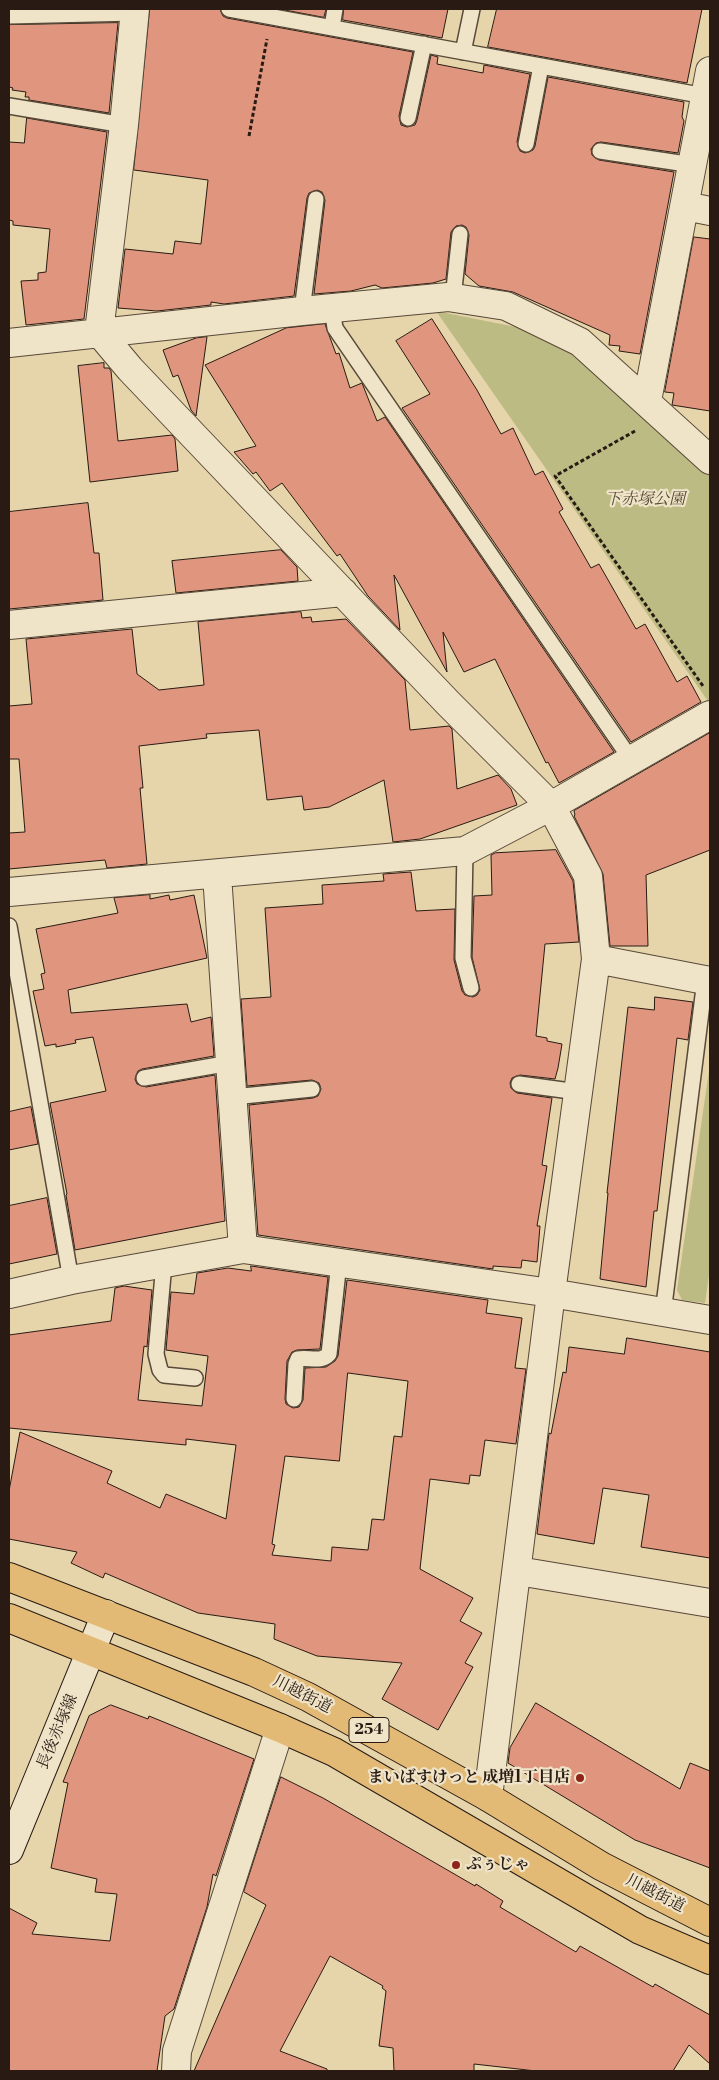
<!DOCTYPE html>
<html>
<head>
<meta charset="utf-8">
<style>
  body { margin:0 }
  #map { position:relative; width:719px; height:2080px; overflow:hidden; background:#e6d4aa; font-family:"Libre Bodoni",serif }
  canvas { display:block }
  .frame { position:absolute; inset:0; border:10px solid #291b13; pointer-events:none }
</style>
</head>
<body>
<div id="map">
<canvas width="719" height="2080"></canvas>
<div class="frame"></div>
</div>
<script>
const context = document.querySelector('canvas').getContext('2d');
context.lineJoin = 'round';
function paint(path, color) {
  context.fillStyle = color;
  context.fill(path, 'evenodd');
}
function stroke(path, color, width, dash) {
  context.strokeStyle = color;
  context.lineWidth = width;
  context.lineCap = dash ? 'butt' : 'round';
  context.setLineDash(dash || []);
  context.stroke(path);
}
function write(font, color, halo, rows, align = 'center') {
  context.font = font + ' "Libre Bodoni","Noto Serif JP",serif';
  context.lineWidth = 4.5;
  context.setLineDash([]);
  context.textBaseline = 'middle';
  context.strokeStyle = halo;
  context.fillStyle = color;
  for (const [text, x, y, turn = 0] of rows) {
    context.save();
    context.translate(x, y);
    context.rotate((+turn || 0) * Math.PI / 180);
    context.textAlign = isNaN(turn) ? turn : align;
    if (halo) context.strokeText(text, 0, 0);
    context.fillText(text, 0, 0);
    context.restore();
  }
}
const green = new Path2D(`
  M 436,311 L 541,332 L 616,384 L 710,473 L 710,704 Z
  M 710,1064 L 710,1268 L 705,1303 L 682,1300 L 677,1290 Z`);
const building = new Path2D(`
  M 150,9 L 220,9 L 223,16 L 227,18 L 413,52 L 399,116 L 401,125 L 407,127 L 415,125 L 417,120 L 431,55 L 438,57 L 437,64 L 483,73 L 484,65 L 530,74 L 517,142 L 520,151 L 525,153 L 533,150 L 535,146 L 548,77 L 684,102 L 682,117 L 684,121 L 678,153 L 601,142 L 596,143 L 591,149 L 592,155 L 599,160 L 674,172 L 640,354 L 619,351 L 620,346 L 609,345 L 610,335 L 513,292 L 479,286 L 465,274 L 469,235 L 466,227 L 462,225 L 456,226 L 451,232 L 446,279 L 433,283 L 382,288 L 375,285 L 351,291 L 314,294 L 325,200 L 322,192 L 317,190 L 309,193 L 307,198 L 294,296 L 224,304 L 211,302 L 211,305 L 157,311 L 118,308 L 125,249 L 173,254 L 175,241 L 201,244 L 208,180 L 134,170 Z
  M 280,9 L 326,9 L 324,17 Z
  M 344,9 L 448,9 L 442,38 L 343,20 Z
  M 497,9 L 702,9 L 687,83 L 488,47 Z
  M 118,23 L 109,113 L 29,100 L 29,97 L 25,97 L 26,92 L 12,90 L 13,88 L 9,87 L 9,25 Z
  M 27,118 L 107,132 L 84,319 L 26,325 L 21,281 L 38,280 L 38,273 L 46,272 L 50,229 L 13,225 L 13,221 L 9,220 L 9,142 L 24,143 Z
  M 694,237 L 710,239 L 710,411 L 672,405 L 674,393 L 665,392 Z
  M 432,319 L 477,390 L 501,434 L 513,428 L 535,475 L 543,471 L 563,509 L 559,512 L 591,568 L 599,564 L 636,629 L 645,624 L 677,682 L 687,676 L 701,702 L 631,742 L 402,408 L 430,394 L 396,341 Z
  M 325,324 L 336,354 L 339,353 L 350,388 L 362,383 L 377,421 L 385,417 L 614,752 L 559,783 L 548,762 L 546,763 L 495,659 L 464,672 L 443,632 L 447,672 L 394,575 L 400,630 L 368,596 L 340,554 L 337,556 L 282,483 L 270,491 L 256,472 L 253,474 L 234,452 L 256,446 L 205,365 L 286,328 Z
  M 207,337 L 196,416 L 191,410 L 178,375 L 173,377 L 163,350 L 196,338 Z
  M 104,363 L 104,368 L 109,368 L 111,371 L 118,441 L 172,435 L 175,439 L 178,471 L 90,482 L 78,366 Z
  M 88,503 L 94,553 L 99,553 L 103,600 L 9,609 L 9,512 Z
  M 281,550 L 297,567 L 298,581 L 176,593 L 172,561 Z
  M 301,612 L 302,618 L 311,617 L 312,622 L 346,619 L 405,680 L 410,730 L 449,726 L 452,729 L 457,789 L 498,775 L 511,789 L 517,805 L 420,839 L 393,842 L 384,780 L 329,807 L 304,810 L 302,796 L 267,800 L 259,730 L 206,734 L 207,738 L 139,746 L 143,788 L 140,788 L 147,864 L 107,868 L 105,860 L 9,869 L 9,833 L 25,832 L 19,759 L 9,759 L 9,706 L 32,704 L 26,639 L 132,629 L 137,674 L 159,690 L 204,685 L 198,622 Z
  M 710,733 L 710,850 L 646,875 L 648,946 L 610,946 L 603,874 L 574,816 L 575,815 L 574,811 Z
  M 556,850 L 573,881 L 579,942 L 545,944 L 536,1036 L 547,1038 L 547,1041 L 562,1044 L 558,1068 L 555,1079 L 520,1075 L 512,1078 L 510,1083 L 511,1088 L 517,1093 L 552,1098 L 542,1165 L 547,1166 L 537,1226 L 540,1226 L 537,1262 L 522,1260 L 521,1268 L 493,1266 L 493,1269 L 258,1235 L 249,1105 L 313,1098 L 318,1096 L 321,1089 L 319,1083 L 312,1080 L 247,1086 L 241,999 L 271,997 L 265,908 L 323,904 L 322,885 L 384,881 L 383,874 L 411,872 L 416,911 L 455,909 L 454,960 L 462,991 L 465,995 L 473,997 L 477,995 L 480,990 L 472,957 L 474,896 L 492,895 L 491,855 L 495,853 Z
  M 150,895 L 150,899 L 169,895 L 170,900 L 194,895 L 207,958 L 68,990 L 71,1013 L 187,1004 L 191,1022 L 211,1017 L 214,1056 L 142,1069 L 138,1071 L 135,1079 L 137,1084 L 146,1087 L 215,1075 L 225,1221 L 75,1250 L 66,1195 L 67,1194 L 50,1103 L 106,1091 L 93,1037 L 75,1040 L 76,1043 L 56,1047 L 56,1044 L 45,1046 L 33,991 L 44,989 L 41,974 L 45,973 L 36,929 L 118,913 L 114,898 Z
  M 655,997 L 693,1002 L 688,1040 L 677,1038 L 657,1211 L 654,1211 L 646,1287 L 600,1279 L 608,1193 L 607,1193 L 628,1007 L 654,1010 Z
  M 31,1107 L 38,1144 L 9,1150 L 9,1112 Z
  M 47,1198 L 57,1254 L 9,1264 L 9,1206 Z
  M 251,1266 L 328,1277 L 320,1349 L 297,1350 L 292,1352 L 287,1361 L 285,1399 L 286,1404 L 293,1408 L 299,1407 L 303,1400 L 305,1368 L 326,1367 L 335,1361 L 338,1356 L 347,1280 L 488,1300 L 486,1313 L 522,1318 L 515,1368 L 526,1369 L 516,1444 L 485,1440 L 480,1476 L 470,1475 L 469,1484 L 430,1479 L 420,1569 L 473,1598 L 460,1621 L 482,1633 L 465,1663 L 473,1667 L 438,1730 L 382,1699 L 402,1663 L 317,1656 L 274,1639 L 275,1624 L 198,1613 L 105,1573 L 103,1578 L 71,1563 L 77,1552 L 9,1539 L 9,1491 L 20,1432 L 112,1471 L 107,1483 L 160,1508 L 166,1494 L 226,1519 L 236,1445 L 186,1439 L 186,1445 L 9,1428 L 9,1335 L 111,1321 L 115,1288 L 124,1286 L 152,1290 L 147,1347 L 144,1346 L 138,1400 L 202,1406 L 208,1356 L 166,1350 L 171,1292 L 194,1294 L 197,1273 L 228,1268 L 251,1271 ZM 348,1373 L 408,1381 L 402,1437 L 394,1436 L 384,1520 L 372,1519 L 368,1550 L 332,1547 L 331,1561 L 272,1555 L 275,1545 L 272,1544 L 285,1456 L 339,1461 Z
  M 627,1338 L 710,1352 L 710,1558 L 641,1547 L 649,1495 L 603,1488 L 594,1544 L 537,1534 L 549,1433 L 551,1434 L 563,1372 L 566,1373 L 569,1347 L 624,1354 Z
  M 536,1703 L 680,1789 L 690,1763 L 710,1771 L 710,1868 L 635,1840 L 508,1763 L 510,1748 Z
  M 111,1705 L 148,1719 L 149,1716 L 254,1759 L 216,1876 L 213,1874 L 207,1907 L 174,2009 L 165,2016 L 157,2071 L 9,2071 L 9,1908 L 37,1923 L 32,1934 L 110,1941 L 117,1894 L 95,1892 L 97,1879 L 51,1868 L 68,1783 L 63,1782 L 89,1716 Z
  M 281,1777 L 323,1798 L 475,1886 L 476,1884 L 503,1901 L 500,1907 L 576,1952 L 580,1946 L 653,1987 L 655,1984 L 710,2015 L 710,2064 L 689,2045 L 673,2071 L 536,2071 L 474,2064 L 474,2071 L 394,2071 L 393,2048 L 379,2046 L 386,1991 L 382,1988 L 383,1986 L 330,1956 L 280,2051 L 327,2069 L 327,2071 L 194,2071 L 266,1905 L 244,1892 Z`);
const path = new Path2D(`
  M 249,136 L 267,39
  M 635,431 L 555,476 L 703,686`);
const lane = new Path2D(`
  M 229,9 L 705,96
  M 9,16 L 134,13
  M 332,27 L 335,9
  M 463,52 L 472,9
  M 9,106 L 124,125
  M 408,118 L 424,44
  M 526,144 L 541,66
  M 600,151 L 693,165
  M 453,298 L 460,234
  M 332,308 L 335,328 L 632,761
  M 302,311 L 316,199
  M 465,851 L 463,958 L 471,988
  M 9,926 L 71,1280
  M 144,1078 L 230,1063
  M 519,1084 L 578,1092
  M 233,1097 L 312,1089
  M 164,1263 L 156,1354 L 160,1370 L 164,1375 L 195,1378
  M 663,1313 L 705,980
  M 294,1399 L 296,1364 L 298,1359 C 309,1357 321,1363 329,1354 L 339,1262`);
const street = new Path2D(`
  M 135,9 L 124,125 L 99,332 L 130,369 L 448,703 L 551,806 L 588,876 L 596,959 L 551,1293 L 488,1797
  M 685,206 L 710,211
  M 9,343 L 302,311 L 448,297 L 506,306 L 580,342 L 710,460
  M 647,401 L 710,71
  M 9,625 L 343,592
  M 217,875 L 243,1249
  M 9,892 L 465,851 L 551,806 L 710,715
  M 596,959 L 710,981
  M 9,1294 L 71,1280 L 243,1249 L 551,1293 L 710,1320
  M 518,1571 L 710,1603
  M 176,2071 L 177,2051 L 280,1728`);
const secondary = new Path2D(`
  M 9,1850 L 106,1614`);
const highway = new Path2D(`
  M 9,1577 L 254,1672 L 308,1697 L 488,1797 L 601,1866 L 710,1922
  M 9,1618 L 280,1728 L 334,1752 L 640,1930 L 710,1960`);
const markers = [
  [580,1778,5,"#8f2418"],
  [456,1865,5,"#8f2418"]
];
const shields = [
  [369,1730,40]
];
const shieldNames = [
  ["254",369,1730]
];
const parkNames = [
  ["下赤塚公園",645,500]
];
const streetNames = [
  ["川越街道",302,1695,27],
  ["長後赤塚線",58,1732,-67],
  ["川越街道",655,1894,27]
];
const poiNames = [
  ["まいばすけっと 成増1丁目店",570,1778],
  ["ぷぅじゃ",466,1865,"left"]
];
paint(green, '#bcbb84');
paint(building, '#df957e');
stroke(building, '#291b13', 1);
stroke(lane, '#584939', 18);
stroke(street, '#584939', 30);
stroke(secondary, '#291b13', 30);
stroke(highway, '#291b13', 30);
stroke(path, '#291b13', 3, [4, 2.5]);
stroke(lane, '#efe3c8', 15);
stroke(street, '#efe3c8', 28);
stroke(secondary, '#efe3c8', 28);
stroke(highway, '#e3ba75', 28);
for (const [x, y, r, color] of markers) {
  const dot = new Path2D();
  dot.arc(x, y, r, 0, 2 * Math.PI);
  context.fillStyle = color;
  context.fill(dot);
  stroke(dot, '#efe3c8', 2);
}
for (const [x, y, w] of shields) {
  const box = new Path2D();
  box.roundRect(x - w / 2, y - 12.5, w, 25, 4);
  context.fillStyle = '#efe3c8';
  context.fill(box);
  stroke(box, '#291b13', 1);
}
write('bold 15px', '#291b13', null, shieldNames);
write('italic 16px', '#554b35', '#efe3c8', parkNames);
write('16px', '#291b13', '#efe3c8', streetNames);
write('bold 16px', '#291b13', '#efe3c8', poiNames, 'right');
</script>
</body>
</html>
